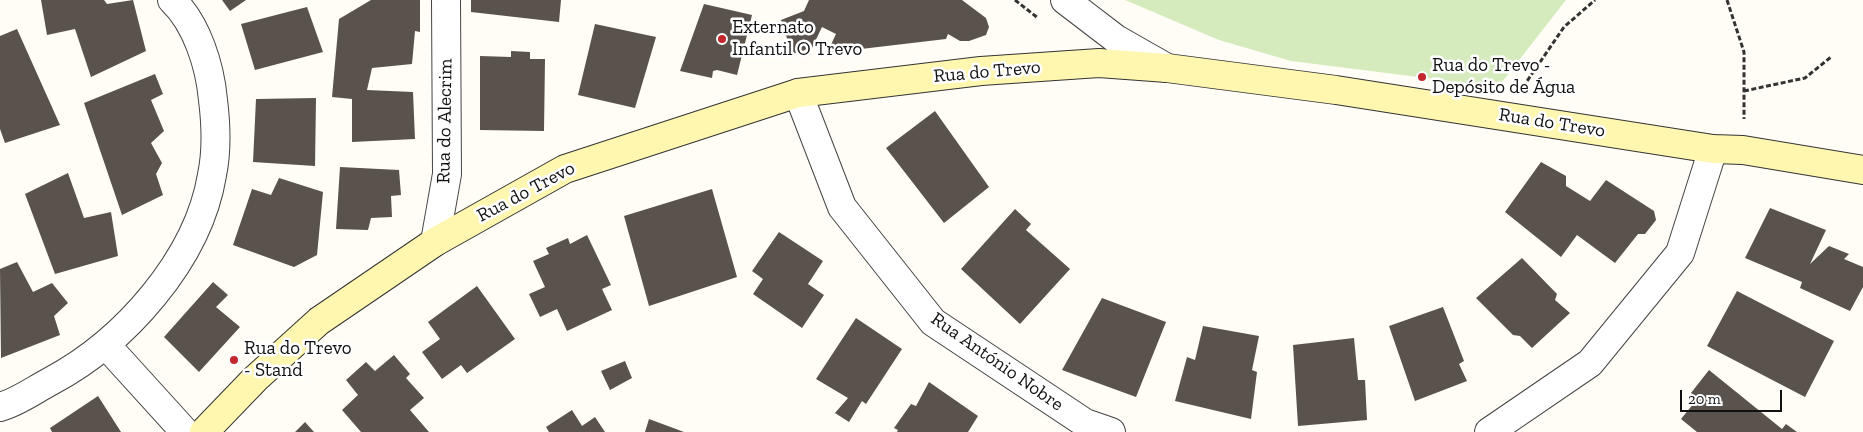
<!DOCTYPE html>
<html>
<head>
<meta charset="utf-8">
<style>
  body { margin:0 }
  #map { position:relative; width:1863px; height:432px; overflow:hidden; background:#fffdf5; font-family:"Zilla Slab",serif }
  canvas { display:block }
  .scale { position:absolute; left:1680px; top:390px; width:102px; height:22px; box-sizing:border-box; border:2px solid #111; border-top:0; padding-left:6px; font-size:15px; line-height:18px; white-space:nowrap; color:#111; -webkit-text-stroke:4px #fff; paint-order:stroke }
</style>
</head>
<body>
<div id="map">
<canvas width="1863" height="432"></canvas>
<div class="scale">20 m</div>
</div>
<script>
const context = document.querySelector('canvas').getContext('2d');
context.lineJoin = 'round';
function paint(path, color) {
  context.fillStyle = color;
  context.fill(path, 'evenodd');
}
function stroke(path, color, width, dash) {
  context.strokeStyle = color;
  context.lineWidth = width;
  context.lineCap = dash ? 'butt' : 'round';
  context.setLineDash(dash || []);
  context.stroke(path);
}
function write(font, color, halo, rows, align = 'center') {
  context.font = font + ' "Zilla Slab",serif';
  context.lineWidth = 5;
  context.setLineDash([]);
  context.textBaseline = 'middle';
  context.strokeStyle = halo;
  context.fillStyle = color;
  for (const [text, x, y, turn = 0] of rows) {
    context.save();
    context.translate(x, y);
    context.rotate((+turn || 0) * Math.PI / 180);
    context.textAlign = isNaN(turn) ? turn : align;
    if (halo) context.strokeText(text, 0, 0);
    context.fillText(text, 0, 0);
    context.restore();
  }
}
const green = new Path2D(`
  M 1125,0 L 1566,0 L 1498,87 L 1291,61 L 1219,40 Z`);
const building = new Path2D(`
  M 41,0 L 104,0 L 107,4 L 133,0 L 146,51 L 91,77 L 75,29 L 47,35 Z
  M 222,0 L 246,0 L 230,11 Z
  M 371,0 L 420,0 L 420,32 L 415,31 L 412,64 L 372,68 L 367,90 L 413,92 L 415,139 L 352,142 L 352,99 L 332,97 L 339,19 Z
  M 471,0 L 561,0 L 559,22 L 471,12 Z
  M 809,0 L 962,0 L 986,18 L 989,27 L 986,35 L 969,41 L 960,41 L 948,34 L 946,39 L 827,53 L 836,34 L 822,27 L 812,48 L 792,54 L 781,20 L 804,11 Z
  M 704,4 L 752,15 L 737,75 L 717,70 L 713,71 L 712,78 L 680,71 Z
  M 307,7 L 323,52 L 255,70 L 241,24 Z
  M 595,24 L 656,37 L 635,108 L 578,95 Z
  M 17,29 L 60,125 L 5,143 L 0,129 L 0,36 Z
  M 511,51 L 530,52 L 530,59 L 545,59 L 544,131 L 480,130 L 480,56 L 511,57 Z
  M 155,74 L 163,94 L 151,100 L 164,131 L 151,143 L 162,163 L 156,174 L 163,195 L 122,215 L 84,103 Z
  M 316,98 L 315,166 L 253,162 L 256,99 Z
  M 935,111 L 989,187 L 944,223 L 886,148 Z
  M 1541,162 L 1566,176 L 1566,186 L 1590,201 L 1606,180 L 1654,211 L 1656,220 L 1645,234 L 1638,234 L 1615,263 L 1577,235 L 1561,257 L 1505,212 Z
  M 340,167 L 399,170 L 401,195 L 391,196 L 392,217 L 371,218 L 368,230 L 336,229 Z
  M 68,173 L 84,218 L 111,212 L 118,256 L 55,274 L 25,194 Z
  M 279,178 L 323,192 L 317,255 L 294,267 L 233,245 L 252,189 L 271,195 Z
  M 712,189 L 737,277 L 649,306 L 624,216 Z
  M 1770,208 L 1826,230 L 1810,264 L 1829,246 L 1849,254 L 1844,259 L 1863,267 L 1863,287 L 1850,311 L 1800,288 L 1802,282 L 1745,258 Z
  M 1015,209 L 1031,224 L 1026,230 L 1070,269 L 1020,324 L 961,269 Z
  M 779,232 L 823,261 L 808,284 L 824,295 L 802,328 L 753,294 L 763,279 L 752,271 Z
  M 587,235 L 611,285 L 602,289 L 612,310 L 567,331 L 557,309 L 540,317 L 529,294 L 545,287 L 533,261 L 549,254 L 546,248 L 568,238 L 570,244 Z
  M 1522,258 L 1557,294 L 1555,300 L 1570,313 L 1532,348 L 1520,336 L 1513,335 L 1476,298 Z
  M 17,262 L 33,292 L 52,283 L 68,303 L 54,316 L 60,335 L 1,358 L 0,269 Z
  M 213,282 L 228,295 L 216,307 L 240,327 L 199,372 L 164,337 Z
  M 477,286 L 515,339 L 467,373 L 461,365 L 442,379 L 422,352 L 440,339 L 428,322 Z
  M 1737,291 L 1834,341 L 1805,397 L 1707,346 Z
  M 1102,298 L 1166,322 L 1136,397 L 1062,370 Z
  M 1443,307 L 1464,361 L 1459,364 L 1467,381 L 1415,401 L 1389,326 Z
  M 856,318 L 902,349 L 866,404 L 862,401 L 849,422 L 835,413 L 848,398 L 816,379 Z
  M 1203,326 L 1259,336 L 1252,370 L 1257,372 L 1251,419 L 1175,401 L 1187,357 L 1195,360 Z
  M 1354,338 L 1358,380 L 1365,380 L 1367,420 L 1298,426 L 1293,345 Z
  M 394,355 L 410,374 L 406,378 L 424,398 L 410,410 L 429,432 L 361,432 L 342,410 L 358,395 L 346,380 L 366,362 L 375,371 Z
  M 625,361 L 632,378 L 610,390 L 601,371 Z
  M 1709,370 L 1782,429 L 1786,424 L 1797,432 L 1697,432 L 1681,419 L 1698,398 L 1691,393 Z
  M 929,382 L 978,416 L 968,432 L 897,432 L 898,430 L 894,428 L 911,404 L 916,406 Z
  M 98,396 L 121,432 L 52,432 L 50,428 Z
  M 572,410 L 582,426 L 595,417 L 605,432 L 549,432 L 546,427 Z
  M 649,419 L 684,432 L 645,432 Z
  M 305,422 L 314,432 L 295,432 Z`);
const path = new Path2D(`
  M 1015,0 L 1038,18
  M 1727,0 L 1744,52 L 1744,119
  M 1523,87 L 1564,27 L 1595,0
  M 1744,91 L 1805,78 L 1831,57`);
const street = new Path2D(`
  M 1065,0 L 1116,39 L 1167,68
  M 798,93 L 842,207 L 933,322 L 1085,423 L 1111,432
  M 435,242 L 447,174 L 446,0
  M 106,345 L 185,432
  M 0,407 C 18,402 34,390 51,381 C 124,342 198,260 212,175 C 217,151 216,124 213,100 C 210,66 197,24 172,0
  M 1489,432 L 1590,363 L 1680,253 L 1713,149`);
const secondary = new Path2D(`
  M 204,432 L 255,379 L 319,321 L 435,242 L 565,169 L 798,93 L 981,71 L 1099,63 L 1167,68 L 1336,90 L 1713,149 L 1743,150 L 1863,170`);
const markers = [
  [722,39,5,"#c4262e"],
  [1422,77,5,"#c4262e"],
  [234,360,5,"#c4262e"]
];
const poiNames = [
  ["Externato",732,28],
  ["Infantil O Trevo",732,50],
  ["Rua do Trevo -",1432,66],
  ["Depósito de Água",1432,88],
  ["Rua do Trevo",244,349],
  ["- Stand",244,371]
];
const streetNames = [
  ["Rua do Trevo",987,72,-5],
  ["Rua do Alecrim",445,121,-89],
  ["Rua do Trevo",1552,123,9],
  ["Rua do Trevo",526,192,-28],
  ["Rua António Nobre",997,362,35]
];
paint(green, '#d5ebbd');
paint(building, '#5a524d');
stroke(street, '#444', 30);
stroke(secondary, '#333', 30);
stroke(path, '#333', 3, [5, 2.5]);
stroke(street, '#fff', 28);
stroke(secondary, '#fff6b0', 28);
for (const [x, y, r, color] of markers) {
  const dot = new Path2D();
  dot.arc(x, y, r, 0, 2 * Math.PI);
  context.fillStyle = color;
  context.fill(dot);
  stroke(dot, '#fff', 2);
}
write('19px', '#111', '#fff', poiNames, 'left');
write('19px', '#111', '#fff', streetNames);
</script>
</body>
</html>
